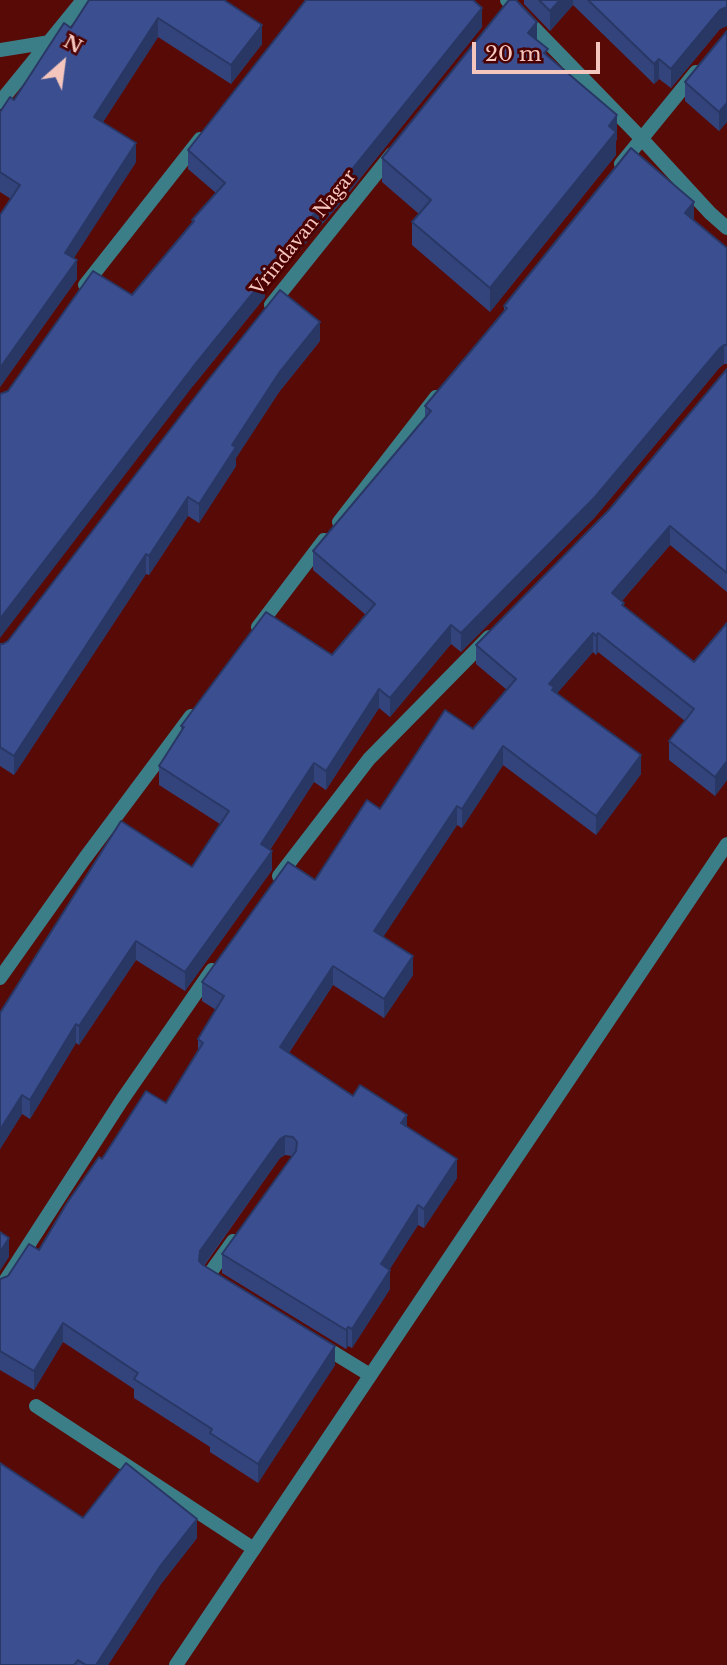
<!DOCTYPE html>
<html>
<head>
<meta charset="utf-8">
<style>
  body { margin:0 }
  #map { position:relative; width:727px; height:1665px; overflow:hidden; background:#580a07; font-family:"Libre Baskerville",serif }
  canvas { display:block }
  .north { position:absolute; left:28px; top:28px; width:70px; height:70px; -webkit-text-stroke:5px #4b0000; paint-order:stroke; rotate:28deg; font-size:19px; font-weight:700; line-height:28px; text-align:center; color:#f5c6be }
  .north::after { content:''; display:block; margin:auto; width:24px; height:32px; background:#f5c6be; clip-path:polygon(50% 0,100% 100%,50% 72%,0 100%) }
  .scale { position:absolute; left:472px; top:42px; width:128px; height:32px; box-sizing:border-box; border:4px solid #f5c6be; border-top:0; padding-left:9px; font-size:21px; line-height:24px; white-space:nowrap; color:#f5c6be; -webkit-text-stroke:5px #4b0000; paint-order:stroke }
</style>
</head>
<body>
<div id="map">
<canvas width="727" height="1665"></canvas>
<div class="north">N</div>
<div class="scale">20 m</div>
</div>
<script>
const context = document.querySelector('canvas').getContext('2d');
context.lineJoin = 'round';
function stroke(path, color, width, dash) {
  context.strokeStyle = color;
  context.lineWidth = width;
  context.lineCap = dash ? 'butt' : 'round';
  context.setLineDash(dash || []);
  context.stroke(path);
}
function paint(path, color) {
  context.fillStyle = color;
  context.fill(path, 'evenodd');
}
function write(font, color, halo, rows, align = 'center') {
  context.font = font + ' "Libre Baskerville",serif';
  context.lineWidth = 6;
  context.setLineDash([]);
  context.textBaseline = 'middle';
  context.strokeStyle = halo;
  context.fillStyle = color;
  for (const [text, x, y, turn = 0] of rows) {
    context.save();
    context.translate(x, y);
    context.rotate((+turn || 0) * Math.PI / 180);
    context.textAlign = isNaN(turn) ? turn : align;
    if (halo) context.strokeText(text, 0, 0);
    context.fillText(text, 0, 0);
    context.restore();
  }
}
const service = new Path2D(`
  M 36,1406 L 254,1549`);
const minor = new Path2D(`
  M 0,50 L 50,42
  M 0,102 L 83,0
  M 621,164 L 696,72
  M 85,285 L 200,139
  M 271,305 L 392,154
  M 339,522 L 436,397
  M 258,627 L 324,540
  M 279,876 L 369,759 L 489,637
  M 0,978 L 85,858 L 191,716
  M 217,1281 L 208,1276 L 233,1241
  M 0,1289 L 122,1100 L 212,970
  M 321,1345 L 370,1375`);
const tertiary = new Path2D(`
  M 507,0 L 641,138 L 710,213 L 727,228
  M 176,1665 L 727,844`);
const wall = new Path2D(`
  M 89,0 L 262,44 L 231,84 L 158,37 L 103,122 L 136,162 L 73,258 L 77,279 L 0,387 L 0,215 L 11,199 L 0,192 L 0,112 L 14,100 L 71,28 Z
  M 524,0 L 727,0 L 727,26 L 720,29 L 671,88 L 659,79 L 654,84 L 573,5 L 550,31 L 524,4 Z
  M 482,27 L 338,206 L 265,290 L 265,297 L 193,386 L 8,391 L 132,295 L 192,223 L 192,220 L 216,193 L 188,169 L 188,150 Z
  M 727,31 L 727,122 L 719,131 L 685,101 L 685,82 Z
  M 537,41 L 548,56 L 617,139 L 616,141 L 616,155 L 490,312 L 412,245 L 412,222 L 419,214 L 382,182 L 382,158 Z
  M 694,220 L 727,248 L 727,364 L 724,364 L 720,367 L 595,517 L 461,652 L 451,644 L 390,717 L 379,708 L 326,790 L 314,782 L 270,850 L 272,870 L 185,991 L 136,960 L 79,1045 L 76,1043 L 30,1119 L 22,1114 L 0,1149 L 0,1013 L 192,867 L 220,824 L 159,785 L 159,766 L 181,730 L 181,726 L 332,655 L 366,615 L 313,570 L 313,551 L 425,419 L 425,406 L 504,311 L 504,306 Z
  M 320,341 L 279,392 L 236,458 L 236,466 L 199,523 L 188,516 L 149,575 L 146,574 L 14,775 L 0,766 L 0,644 L 3,644 L 8,641 Z
  M 727,369 L 727,592 L 670,545 L 622,601 L 624,606 L 694,662 L 727,623 L 727,780 L 715,796 L 669,760 L 669,741 L 685,721 L 598,652 L 596,655 L 593,652 L 557,693 L 641,774 L 596,835 L 503,765 L 462,828 L 457,825 L 383,937 L 413,975 L 384,1018 L 333,985 L 289,1053 L 353,1096 L 407,1126 L 457,1178 L 424,1228 L 418,1225 L 389,1270 L 390,1289 L 352,1348 L 348,1346 L 346,1349 L 222,1273 L 222,1254 L 292,1156 L 285,1155 L 280,1158 L 204,1266 L 335,1365 L 258,1483 L 210,1452 L 210,1447 L 134,1398 L 134,1389 L 63,1342 L 34,1390 L 0,1370 L 0,1279 L 8,1276 L 39,1250 L 102,1159 L 166,1103 L 198,1052 L 198,1039 L 216,1010 L 202,1001 L 202,982 L 315,880 L 380,809 L 473,729 L 507,690 L 476,664 L 476,645 L 609,510 Z
  M 83,1518 L 197,1538 L 161,1584 L 108,1665 L 0,1665 Z`);
const shadedWall = new Path2D(`
  M 560,0 L 573,0 L 573,5 L 550,31 L 550,11 Z
  M 727,7 L 727,26 L 720,29 L 671,88 L 671,69 L 720,10 Z
  M 482,8 L 482,27 L 338,206 L 265,290 L 265,297 L 193,386 L 0,638 L 0,619 L 261,275 Z
  M 158,18 L 158,37 L 94,136 L 94,117 Z
  M 537,22 L 537,45 L 528,33 Z
  M 262,25 L 262,44 L 231,84 L 231,65 Z
  M 659,59 L 659,79 L 654,84 L 654,64 Z
  M 727,103 L 727,122 L 719,131 L 719,112 Z
  M 617,115 L 617,139 L 616,141 L 616,155 L 490,312 L 490,288 L 609,126 Z
  M 136,143 L 136,162 L 65,272 L 65,253 Z
  M 694,202 L 694,221 L 685,213 Z
  M 77,260 L 77,279 L 0,387 L 0,368 Z
  M 320,322 L 320,341 L 279,392 L 236,458 L 236,466 L 199,523 L 199,504 L 232,445 L 279,373 Z
  M 724,345 L 724,364 L 720,367 L 595,517 L 461,652 L 461,633 L 720,348 Z
  M 188,497 L 188,516 L 149,575 L 149,556 Z
  M 670,526 L 670,545 L 612,612 L 612,593 Z
  M 146,554 L 146,574 L 14,775 L 14,756 Z
  M 451,625 L 451,644 L 390,717 L 390,698 Z
  M 593,633 L 593,652 L 554,697 L 549,684 Z
  M 598,633 L 598,652 L 596,655 L 596,636 Z
  M 379,689 L 379,708 L 326,790 L 326,771 Z
  M 503,746 L 503,765 L 462,828 L 462,809 Z
  M 641,755 L 641,774 L 596,835 L 596,816 Z
  M 727,761 L 727,780 L 715,796 L 715,777 Z
  M 314,763 L 314,782 L 261,863 L 261,844 Z
  M 457,806 L 457,825 L 374,951 L 374,931 Z
  M 272,851 L 272,870 L 185,991 L 185,972 Z
  M 136,941 L 136,960 L 79,1045 L 79,1026 Z
  M 413,956 L 413,975 L 384,1018 L 384,999 Z
  M 333,966 L 333,985 L 280,1066 L 280,1047 Z
  M 76,1024 L 76,1043 L 30,1119 L 30,1100 Z
  M 22,1095 L 22,1114 L 0,1149 L 0,1130 Z
  M 407,1115 L 407,1134 L 401,1123 Z
  M 285,1136 L 285,1155 L 280,1158 L 200,1270 L 199,1261 L 200,1251 L 280,1139 Z
  M 457,1159 L 457,1178 L 424,1228 L 424,1209 Z
  M 418,1205 L 418,1225 L 381,1283 L 381,1264 Z
  M 9,1238 L 9,1257 L 0,1271 L 0,1252 Z
  M 390,1270 L 390,1289 L 352,1348 L 352,1329 Z
  M 63,1323 L 63,1342 L 34,1390 L 34,1371 Z
  M 348,1327 L 348,1346 L 346,1349 L 346,1330 Z
  M 335,1346 L 335,1365 L 258,1483 L 258,1464 Z
  M 197,1519 L 197,1538 L 161,1584 L 108,1665 L 96,1665 L 161,1565 Z`);
const building = new Path2D(`
  M 89,0 L 224,0 L 262,25 L 231,65 L 158,18 L 94,117 L 136,143 L 65,253 L 77,260 L 0,368 L 0,215 L 20,185 L 0,172 L 0,112 L 10,97 L 14,100 L 64,23 L 71,28 Z
  M 306,0 L 473,0 L 482,8 L 338,187 L 261,275 L 265,278 L 193,367 L 0,619 L 0,394 L 8,391 L 93,271 L 132,295 L 194,221 L 192,220 L 225,183 L 188,150 Z
  M 509,0 L 516,0 L 537,22 L 528,33 L 548,49 L 544,53 L 617,115 L 609,126 L 616,132 L 490,288 L 412,222 L 431,200 L 382,158 Z
  M 539,0 L 560,0 L 550,11 Z
  M 588,0 L 727,0 L 727,7 L 720,10 L 671,69 L 659,59 L 654,64 Z
  M 727,31 L 727,103 L 719,112 L 685,82 Z
  M 631,148 L 694,202 L 685,213 L 727,248 L 727,345 L 724,345 L 720,348 L 595,497 L 461,633 L 451,625 L 390,698 L 379,689 L 326,771 L 314,763 L 261,844 L 272,851 L 185,972 L 136,941 L 79,1026 L 76,1024 L 30,1100 L 22,1095 L 0,1130 L 0,1013 L 121,821 L 192,867 L 229,811 L 159,766 L 184,727 L 181,726 L 266,612 L 332,655 L 375,604 L 313,551 L 431,411 L 425,406 L 507,308 L 504,306 Z
  M 280,290 L 320,322 L 279,373 L 232,445 L 236,447 L 199,504 L 188,497 L 149,556 L 146,554 L 14,756 L 0,747 L 0,644 L 3,644 L 8,641 L 209,379 Z
  M 727,369 L 727,573 L 670,526 L 612,593 L 624,603 L 622,605 L 694,662 L 727,623 L 727,761 L 715,777 L 669,741 L 694,709 L 598,633 L 596,636 L 593,633 L 549,684 L 554,687 L 552,690 L 641,755 L 596,816 L 503,746 L 462,809 L 457,806 L 374,931 L 413,956 L 384,999 L 333,966 L 280,1047 L 353,1096 L 360,1085 L 407,1115 L 401,1123 L 457,1159 L 424,1209 L 418,1205 L 381,1264 L 390,1270 L 352,1329 L 348,1327 L 346,1330 L 222,1254 L 296,1151 L 297,1142 L 293,1137 L 285,1136 L 280,1139 L 200,1251 L 199,1261 L 203,1265 L 335,1346 L 258,1464 L 210,1433 L 212,1429 L 134,1379 L 138,1373 L 63,1323 L 34,1371 L 0,1351 L 0,1279 L 8,1276 L 29,1244 L 39,1250 L 67,1203 L 99,1157 L 102,1159 L 146,1091 L 166,1103 L 203,1043 L 198,1039 L 224,996 L 202,982 L 288,862 L 315,880 L 367,800 L 380,809 L 445,710 L 473,729 L 516,679 L 476,645 L 609,510 Z
  M 0,1232 L 9,1238 L 0,1252 Z
  M 0,1463 L 83,1518 L 126,1463 L 197,1519 L 161,1565 L 96,1665 L 86,1665 L 78,1660 L 74,1665 L 0,1665 Z`);
const streetNames = [
  ["Vrindavan Nagar",304,233,-51]
];
stroke(service, '#3c7e88', 14);
stroke(minor, '#3c7e88', 14);
stroke(tertiary, '#3c7e88', 14);
paint(wall, '#33447c');
paint(shadedWall, '#293765');
paint(building, '#3b4f90');
stroke(building, '#293765', 2);
write('18px', '#f5c6be', '#4b0000', streetNames);
</script>
</body>
</html>
